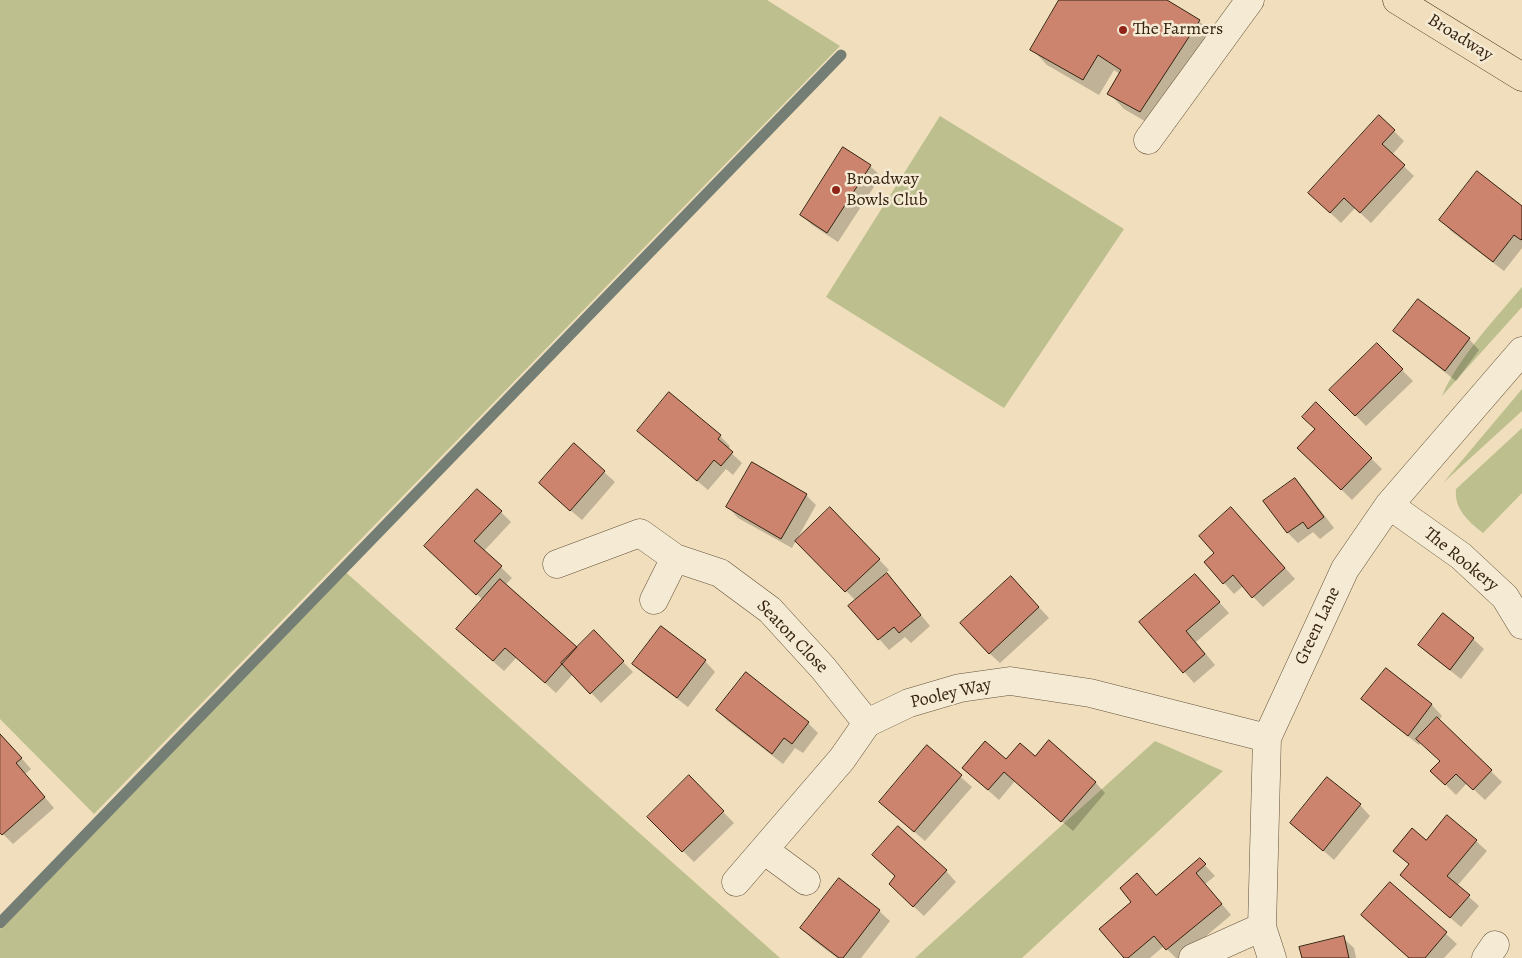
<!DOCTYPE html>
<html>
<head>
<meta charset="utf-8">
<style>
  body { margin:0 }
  canvas { display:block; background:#f0debc }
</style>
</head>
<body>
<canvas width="1522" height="958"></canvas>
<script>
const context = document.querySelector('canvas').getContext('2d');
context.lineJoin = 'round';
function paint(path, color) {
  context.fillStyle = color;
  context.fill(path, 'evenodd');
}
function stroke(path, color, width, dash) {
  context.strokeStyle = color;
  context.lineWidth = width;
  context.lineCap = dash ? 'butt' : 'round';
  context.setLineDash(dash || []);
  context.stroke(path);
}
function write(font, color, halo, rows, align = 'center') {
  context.font = font + ' Alegreya,serif';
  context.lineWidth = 5;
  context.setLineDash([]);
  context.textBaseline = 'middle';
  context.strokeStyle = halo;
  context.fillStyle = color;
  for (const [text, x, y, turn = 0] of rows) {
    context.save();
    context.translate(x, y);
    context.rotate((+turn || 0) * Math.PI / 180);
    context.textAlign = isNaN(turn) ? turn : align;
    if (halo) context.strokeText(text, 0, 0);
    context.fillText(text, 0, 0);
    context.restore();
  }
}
const green = new Path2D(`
  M 0,0 L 767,0 L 840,46 L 94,814 L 0,719 Z
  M 940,116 L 1124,229 L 1004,408 L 826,297 Z
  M 1522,287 L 1522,307 L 1442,396 C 1458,358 1495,319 1522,287 Z
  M 1522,389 L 1522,411 L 1443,483 Z
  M 1522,428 L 1522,493 L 1483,533 C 1468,521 1454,509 1456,489 Z
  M 341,568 L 780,958 L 0,958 L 0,930 Z
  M 1155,741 L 1223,771 L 1022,958 L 915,958 Z`);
const shadow = new Path2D(`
  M 1061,0 L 1165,0 L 1199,21 L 1214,36 L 1155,127 L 1124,109 L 1109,93 L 1120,74 L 1114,70 L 1099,95 L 1047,65 L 1032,49 Z
  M 1394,131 L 1404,141 L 1392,155 L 1414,176 L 1371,223 L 1355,208 L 1341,223 L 1320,203 Z
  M 844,149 L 870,166 L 881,176 L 838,242 L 812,225 L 802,215 Z
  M 1522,208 L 1522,248 L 1504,271 L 1451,231 L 1441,220 Z
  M 1395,331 L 1469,339 L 1479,350 L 1456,381 L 1405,341 Z
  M 1377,345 L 1413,381 L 1366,426 L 1331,390 Z
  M 1316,404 L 1382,469 L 1352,500 L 1299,448 L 1317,430 Z
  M 638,431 L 720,436 L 730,446 L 728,450 L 742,463 L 733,475 L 726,469 L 708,490 Z
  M 574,445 L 615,482 L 582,520 L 551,494 Z
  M 1295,479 L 1305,490 L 1334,528 L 1320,539 L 1313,532 L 1298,543 L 1288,533 L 1265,502 Z
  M 806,495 L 816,505 L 792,548 L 738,518 L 728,507 Z
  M 830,509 L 889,570 L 885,574 L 897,586 L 930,626 L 911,643 L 905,637 L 889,650 L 850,606 L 856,601 L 797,541 Z
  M 501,512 L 511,522 L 484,551 L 512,578 L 505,585 L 577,649 L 594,632 L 633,672 L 601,703 L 573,674 L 556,693 L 517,657 L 504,671 L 468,639 L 483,600 L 436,557 Z
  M 1241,519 L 1295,579 L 1263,607 L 1243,586 L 1234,594 L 1205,562 L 1216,553 Z
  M 1195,575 L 1229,613 L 1196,642 L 1215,665 L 1194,683 L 1141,622 Z
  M 1021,588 L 1049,618 L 1000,663 L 989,653 Z
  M 1473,639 L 1484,649 L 1461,679 L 1430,655 L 1419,645 Z
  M 705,661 L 715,672 L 688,707 L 644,674 L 634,663 Z
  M 1386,669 L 1432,705 L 1442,716 L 1439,720 L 1502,782 L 1485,800 L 1467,783 L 1456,795 L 1432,771 L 1441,762 L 1421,742 L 1419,745 L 1373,709 L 1363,699 Z
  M 717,710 L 808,723 L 818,733 L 803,753 L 795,748 L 783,764 L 728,721 Z
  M 0,734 L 31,769 L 25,774 L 54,808 L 13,844 L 0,831 Z
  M 927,747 L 972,787 L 925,841 L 880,802 Z
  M 1035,758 L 1095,782 L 1105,793 L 1073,831 L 1015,781 L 999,800 L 974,778 L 1006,761 Z
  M 689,777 L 734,823 L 694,862 L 649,817 Z
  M 1360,805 L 1370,816 L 1334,860 L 1292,823 Z
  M 1426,841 L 1476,841 L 1487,851 L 1457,886 L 1479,906 L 1461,927 L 1412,885 L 1410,865 L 1395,851 Z
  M 1200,860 L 1215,876 L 1205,884 L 1231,915 L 1180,958 L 1176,958 L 1164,946 L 1150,958 L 1126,958 L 1137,875 L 1157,896 Z
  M 946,871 L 956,882 L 924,916 L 901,895 Z
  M 1390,883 L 1457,944 L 1444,958 L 1409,958 L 1362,915 Z
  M 879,911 L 890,921 L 861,958 L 837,958 L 812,939 L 802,928 Z
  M 1343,938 L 1354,948 L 1356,958 L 1303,958 Z`);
const stream = new Path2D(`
  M 0,923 L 841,55`);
const building = new Path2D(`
  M 1059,0 L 1167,0 L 1200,20 L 1140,112 L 1107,94 L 1121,70 L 1098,55 L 1083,80 L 1030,50 Z
  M 1379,115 L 1395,130 L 1382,144 L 1405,165 L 1360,213 L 1344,198 L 1330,213 L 1308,193 Z
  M 843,147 L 871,165 L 827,233 L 800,215 Z
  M 1477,171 L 1522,206 L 1522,239 L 1521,240 L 1514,235 L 1493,262 L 1439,220 Z
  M 1418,299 L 1470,338 L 1445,371 L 1393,331 Z
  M 1377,343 L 1403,369 L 1355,416 L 1329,390 Z
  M 669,392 L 721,435 L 718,439 L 733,452 L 721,466 L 714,460 L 697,481 L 637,431 Z
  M 1316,402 L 1372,458 L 1341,490 L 1297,448 L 1315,429 L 1302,417 Z
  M 574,443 L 605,471 L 570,511 L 539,483 Z
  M 752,462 L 807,494 L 781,539 L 726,507 Z
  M 1295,478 L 1324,517 L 1308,529 L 1303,522 L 1287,533 L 1263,501 Z
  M 477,489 L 502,511 L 474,541 L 502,566 L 476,595 L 424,546 Z
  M 830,507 L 880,559 L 845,592 L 795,541 Z
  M 1231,507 L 1285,568 L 1252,598 L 1233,575 L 1223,584 L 1204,562 L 1214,553 L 1199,536 Z
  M 887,573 L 921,615 L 899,633 L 894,627 L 878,640 L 848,606 Z
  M 1195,574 L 1220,602 L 1186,631 L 1205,654 L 1183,673 L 1139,622 Z
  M 1011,576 L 1039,607 L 989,654 L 960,623 Z
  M 500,579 L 577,647 L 545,683 L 505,648 L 493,661 L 456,629 Z
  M 1443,613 L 1474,638 L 1450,670 L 1418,645 Z
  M 661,626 L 706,660 L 677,698 L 632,664 Z
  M 594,630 L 624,661 L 590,694 L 561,663 Z
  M 1386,668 L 1432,704 L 1408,736 L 1361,699 Z
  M 746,672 L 809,722 L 792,744 L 784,738 L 772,754 L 716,710 Z
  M 1437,717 L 1492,770 L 1473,790 L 1456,774 L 1445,785 L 1430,771 L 1440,761 L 1416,739 Z
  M 0,734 L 22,758 L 16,763 L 45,797 L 2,835 L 0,833 Z
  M 1049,740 L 1096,782 L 1061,822 L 1004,772 L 988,790 L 962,768 L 985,741 L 1006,759 L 1020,743 L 1035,756 Z
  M 927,745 L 962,775 L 914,832 L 879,802 Z
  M 689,775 L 724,811 L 682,852 L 647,817 Z
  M 1327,777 L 1361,804 L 1323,851 L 1290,823 Z
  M 1447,815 L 1477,840 L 1447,876 L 1470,895 L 1450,918 L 1400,875 L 1409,864 L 1393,851 L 1412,828 L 1426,840 Z
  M 898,826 L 947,870 L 913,907 L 889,884 L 895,876 L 872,855 Z
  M 1200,858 L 1206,864 L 1196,873 L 1222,904 L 1166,950 L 1154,936 L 1128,958 L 1124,958 L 1099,929 L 1131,902 L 1120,888 L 1137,873 L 1156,895 Z
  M 839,878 L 880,910 L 843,958 L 839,958 L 800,928 Z
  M 1390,882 L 1447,932 L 1425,958 L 1409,958 L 1361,915 Z
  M 1344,936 L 1349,958 L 1302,958 L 1299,947 Z`);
const minor = new Path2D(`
  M 1148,140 L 1250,0
  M 1389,505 L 1461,556 L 1505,597 L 1522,625
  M 557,564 L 640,533 L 675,558 L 720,573 L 770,610 L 823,668 L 867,723
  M 654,600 L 675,558
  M 764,850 L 806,881
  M 736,882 L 842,759 L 867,723 L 909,703 L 960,688 L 1010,681 L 1090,693 L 1267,738
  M 1193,958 L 1262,927
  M 1272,958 L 1262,927 L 1267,738 L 1345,569 L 1389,505 L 1522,351
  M 1486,958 L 1495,945`);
const major = new Path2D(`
  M 1397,0 L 1522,77`);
const markers = [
  [1123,30,5,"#8f2418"],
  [836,190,5,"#8f2418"]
];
const poiNames = [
  ["The Farmers",1133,30],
  ["Broadway",846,180],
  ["Bowls Club",846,201]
];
const streetNames = [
  ["Broadway",1460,38,32],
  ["The Rookery",1461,560,39],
  ["Green Lane",1318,626,-65],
  ["Seaton Close",792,637,46],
  ["Pooley Way",951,694,-13]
];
paint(green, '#bdc08e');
paint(shadow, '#0003');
stroke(stream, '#747e75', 11);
paint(building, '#cc846e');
stroke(building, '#362310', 1);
stroke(minor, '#64523b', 29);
stroke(major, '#362310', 29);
stroke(minor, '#f5ead3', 28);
stroke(major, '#f0debc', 28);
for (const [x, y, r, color] of markers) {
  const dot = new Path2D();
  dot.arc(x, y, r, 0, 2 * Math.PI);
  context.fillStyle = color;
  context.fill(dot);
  stroke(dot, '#f5ead3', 2);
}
write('18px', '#362310', '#f5ead3', poiNames, 'left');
write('18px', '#362310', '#f5ead3', streetNames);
</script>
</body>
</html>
